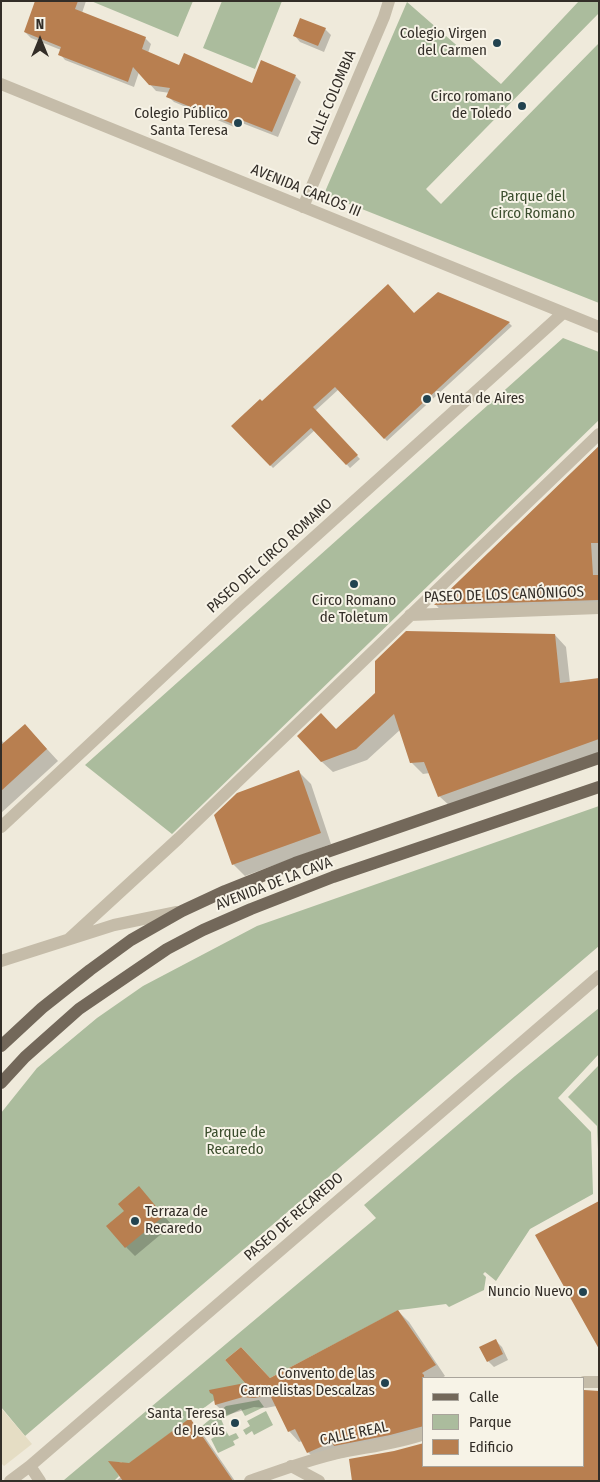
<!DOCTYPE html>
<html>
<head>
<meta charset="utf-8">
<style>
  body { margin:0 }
  #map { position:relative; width:600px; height:1482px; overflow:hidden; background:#efeadb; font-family:"Fira Sans Condensed",sans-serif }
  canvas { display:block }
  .frame { position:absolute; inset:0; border:2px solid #332e28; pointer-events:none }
  .legend { position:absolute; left:422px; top:1377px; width:162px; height:90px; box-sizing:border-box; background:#f7f3e7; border:1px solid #a9a49b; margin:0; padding:6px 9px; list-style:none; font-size:15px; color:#332e28 }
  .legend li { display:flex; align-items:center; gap:10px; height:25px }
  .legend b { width:25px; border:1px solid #a9a49b }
  .north { position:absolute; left:15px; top:15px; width:50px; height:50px; -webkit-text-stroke:4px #f7f3e7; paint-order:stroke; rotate:0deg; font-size:14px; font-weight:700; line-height:20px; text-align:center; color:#332e28 }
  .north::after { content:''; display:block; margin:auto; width:18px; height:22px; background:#332e28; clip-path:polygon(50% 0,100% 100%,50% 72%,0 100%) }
</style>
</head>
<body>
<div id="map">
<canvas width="600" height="1482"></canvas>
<div class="frame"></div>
<ul class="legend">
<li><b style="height:6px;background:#73685a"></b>Calle</li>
<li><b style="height:14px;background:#abbc9d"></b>Parque</li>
<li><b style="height:14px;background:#b87f50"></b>Edificio</li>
</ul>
<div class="north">N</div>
</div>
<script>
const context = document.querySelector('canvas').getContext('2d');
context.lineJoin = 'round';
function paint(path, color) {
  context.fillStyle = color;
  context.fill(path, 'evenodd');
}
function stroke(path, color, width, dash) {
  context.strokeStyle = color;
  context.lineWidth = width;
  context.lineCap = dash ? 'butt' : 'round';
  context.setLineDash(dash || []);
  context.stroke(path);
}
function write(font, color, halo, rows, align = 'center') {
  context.font = font + ' "Fira Sans Condensed",sans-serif';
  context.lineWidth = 4;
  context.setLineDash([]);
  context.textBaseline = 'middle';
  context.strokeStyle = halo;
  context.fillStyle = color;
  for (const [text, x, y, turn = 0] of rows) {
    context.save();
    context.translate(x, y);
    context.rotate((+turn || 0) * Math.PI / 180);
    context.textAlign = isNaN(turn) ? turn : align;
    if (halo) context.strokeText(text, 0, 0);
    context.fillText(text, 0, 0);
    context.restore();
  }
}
const green = new Path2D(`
  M 91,1 L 193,1 L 178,37 Z
  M 222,1 L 282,1 L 255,69 L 203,48 Z
  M 579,1 L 599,1 L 599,13 L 426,189 L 441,204 L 599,43 L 599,303 L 324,194 L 407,2 L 501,84 Z
  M 563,338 L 599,352 L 599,420 L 172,834 L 85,765 Z
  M 599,806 L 599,946 L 25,1436 L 1,1407 L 1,1113 L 37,1068 L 97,1018 L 143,986 L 257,926 Z
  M 599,1008 L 599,1054 L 558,1098 L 591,1132 L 593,1194 L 530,1229 L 496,1281 L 485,1272 L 483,1274 L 486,1277 L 484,1290 L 449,1307 L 446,1304 L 408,1309 L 399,1310 L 270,1378 L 241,1347 L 225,1360 L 253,1392 L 216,1399 L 126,1466 L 121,1462 L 116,1463 L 114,1468 L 119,1476 L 114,1481 L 64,1480 L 376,1218 L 364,1205 L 515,1076 Z
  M 599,1065 L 599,1174 L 597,1126 L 568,1097 Z
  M 259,1400 L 264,1407 L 245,1416 L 241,1409 L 221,1419 L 224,1426 L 207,1434 L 202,1426 L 226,1406 Z
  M 266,1411 L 273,1425 L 254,1435 L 252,1431 L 246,1435 L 243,1430 L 250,1426 L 247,1421 Z
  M 226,1431 L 229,1436 L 236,1433 L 239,1438 L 233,1441 L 235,1445 L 218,1453 L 211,1439 Z`);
const plaza = new Path2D(`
  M 1,1408 L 32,1444 L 4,1466 L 1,1463 Z`);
const shadow = new Path2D(`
  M 37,1 L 86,1 L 82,13 L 145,38 L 151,44 L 148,53 L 180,66 L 253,84 L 295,76 L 301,82 L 278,137 L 242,123 L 239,129 L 174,102 L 168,96 L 170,93 L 156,91 L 139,72 L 134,87 L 65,60 L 60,54 L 61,50 L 31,38 L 25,32 Z
  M 325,29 L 331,35 L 324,52 L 300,42 L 295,36 Z
  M 414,315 L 509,323 L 512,326 L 387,441 L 339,389 L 315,411 L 360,459 L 350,468 L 315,430 L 273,468 L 233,426 L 262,402 Z
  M 599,446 L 599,611 L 446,616 L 436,605 Z
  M 555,635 L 566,647 L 570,683 L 599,679 L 599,754 L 451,807 L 439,796 L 430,773 L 423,774 L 411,762 L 401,729 L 367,760 L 333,772 L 321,761 L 337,731 Z
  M 36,737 L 58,761 L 1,813 L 1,740 L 5,744 Z
  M 299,772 L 311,784 L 331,844 L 245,876 L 233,864 Z
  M 139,1188 L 172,1225 L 135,1256 L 126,1247 L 126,1211 Z
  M 398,1311 L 409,1322 L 445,1376 L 442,1378 L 424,1378 L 424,1439 L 319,1463 L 308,1452 L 302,1441 L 299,1442 L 289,1431 L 276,1406 L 266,1408 L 254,1407 L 227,1415 L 216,1405 L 215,1397 L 211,1393 L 270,1379 Z
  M 496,1341 L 502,1347 L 508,1360 L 494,1367 L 488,1361 Z
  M 584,1391 L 593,1391 L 599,1481 L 354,1481 L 424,1466 L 584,1466 Z
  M 190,1420 L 200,1430 L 235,1481 L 116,1481 L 121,1477 L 130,1464 Z`);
const building = new Path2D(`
  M 35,1 L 78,1 L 75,9 L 146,37 L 142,49 L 179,65 L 184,53 L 252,83 L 261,60 L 296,75 L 272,132 L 236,118 L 233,124 L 166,97 L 170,88 L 149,85 L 133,67 L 128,82 L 58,55 L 61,47 L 24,32 Z
  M 300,18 L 326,28 L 318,46 L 293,36 Z
  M 388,284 L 414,313 L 438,292 L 510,322 L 384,439 L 335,387 L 313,407 L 358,455 L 346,465 L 311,428 L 270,466 L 231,426 L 260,399 L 262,401 Z
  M 599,446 L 599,543 L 591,543 L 593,575 L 599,575 L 599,600 L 434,605 Z
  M 406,631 L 555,634 L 560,683 L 599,678 L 599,739 L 438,797 L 424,762 L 410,763 L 394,714 L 356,749 L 321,762 L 297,736 L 321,713 L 336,729 L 375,693 L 375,661 Z
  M 25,724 L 47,749 L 1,791 L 1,745 Z
  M 299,770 L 321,833 L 232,865 L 214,815 L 237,793 Z
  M 139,1186 L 164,1216 L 125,1248 L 106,1226 L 124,1211 L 118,1204 Z
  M 599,1201 L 599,1349 L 535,1235 Z
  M 398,1310 L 436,1365 L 422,1373 L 424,1375 L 424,1426 L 390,1435 L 334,1446 L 332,1442 L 307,1453 L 295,1429 L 288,1432 L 270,1395 L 254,1398 L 243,1397 L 215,1405 L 213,1394 L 210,1393 L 209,1390 L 245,1383 L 225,1360 L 241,1347 L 270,1378 Z
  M 496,1339 L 503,1354 L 487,1362 L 479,1347 Z
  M 584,1390 L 599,1391 L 599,1481 L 352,1481 L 349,1459 L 394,1451 L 424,1443 L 424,1466 L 584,1466 Z
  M 190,1418 L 233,1481 L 123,1481 L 108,1461 L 129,1463 Z`);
const minor = new Path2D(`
  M 1,84 L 599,327
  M 303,207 L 384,17 L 389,1
  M 410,615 L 599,608
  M 1,827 L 239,605 L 563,313
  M 69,939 L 179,838 L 599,434
  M 1,961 L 114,925 L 177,912
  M 584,1382 L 599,1382
  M 30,1466 L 40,1481
  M 291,1466 L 319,1481
  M 10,1481 L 30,1466 L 599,976
  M 250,1481 C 278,1471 308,1460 338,1453 C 366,1447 396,1444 424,1434`);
const major = new Path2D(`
  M 1,1046 L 42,1008 L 90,970 L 131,940 L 182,911 L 225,891 L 295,863 L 599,758
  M 1,1083 L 25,1057 L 79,1009 L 167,949 L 203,930 L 251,909 L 333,877 L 599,787`);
const markers = [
  [497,43,5,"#224350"],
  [522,106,5,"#224350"],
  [238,123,5,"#224350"],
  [427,399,5,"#224350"],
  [354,584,5,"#224350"],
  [135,1221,5,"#224350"],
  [583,1292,5,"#224350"],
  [385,1383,5,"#224350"],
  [235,1423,5,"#224350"]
];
const poiNames = [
  ["Colegio Virgen",487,34],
  ["del Carmen",487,51],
  ["Circo romano",512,97],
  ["de Toledo",512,114],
  ["Colegio Público",228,114],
  ["Santa Teresa",228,131],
  ["Venta de Aires",437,399,"left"],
  ["Circo Romano",354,601,"center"],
  ["de Toletum",354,618,"center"],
  ["Terraza de",145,1212,"left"],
  ["Recaredo",145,1229,"left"],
  ["Nuncio Nuevo",573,1292],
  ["Convento de las",375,1374],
  ["Carmelistas Descalzas",375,1391],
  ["Santa Teresa",225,1414],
  ["de Jesús",225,1431]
];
const streetNames = [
  ["CALLE COLOMBIA",332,98,-67],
  ["AVENIDA CARLOS III",306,191,22],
  ["PASEO DEL CIRCO ROMANO",270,556,-42],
  ["PASEO DE LOS CANÓNIGOS",504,595,-2],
  ["AVENIDA DE LA CAVA",274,884,-21],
  ["PASEO DE RECAREDO",294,1217,-41],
  ["CALLE REAL",354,1434,-12]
];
const parkNames = [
  ["Parque del",533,197],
  ["Circo Romano",533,214],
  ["Parque de",235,1133],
  ["Recaredo",235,1150]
];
paint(green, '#abbc9d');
paint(plaza, '#e5ddc4');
paint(shadow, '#0003');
paint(building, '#b87f50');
stroke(minor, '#c5bca9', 12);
stroke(major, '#73685a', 12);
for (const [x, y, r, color] of markers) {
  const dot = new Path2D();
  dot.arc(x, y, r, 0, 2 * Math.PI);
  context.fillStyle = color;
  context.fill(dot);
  stroke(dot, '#f7f3e7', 2);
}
write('15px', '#332e28', '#f7f3e7', poiNames, 'right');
write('15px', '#332e28', '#f7f3e7', streetNames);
write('15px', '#3c4e2e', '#f7f3e7', parkNames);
</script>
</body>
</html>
